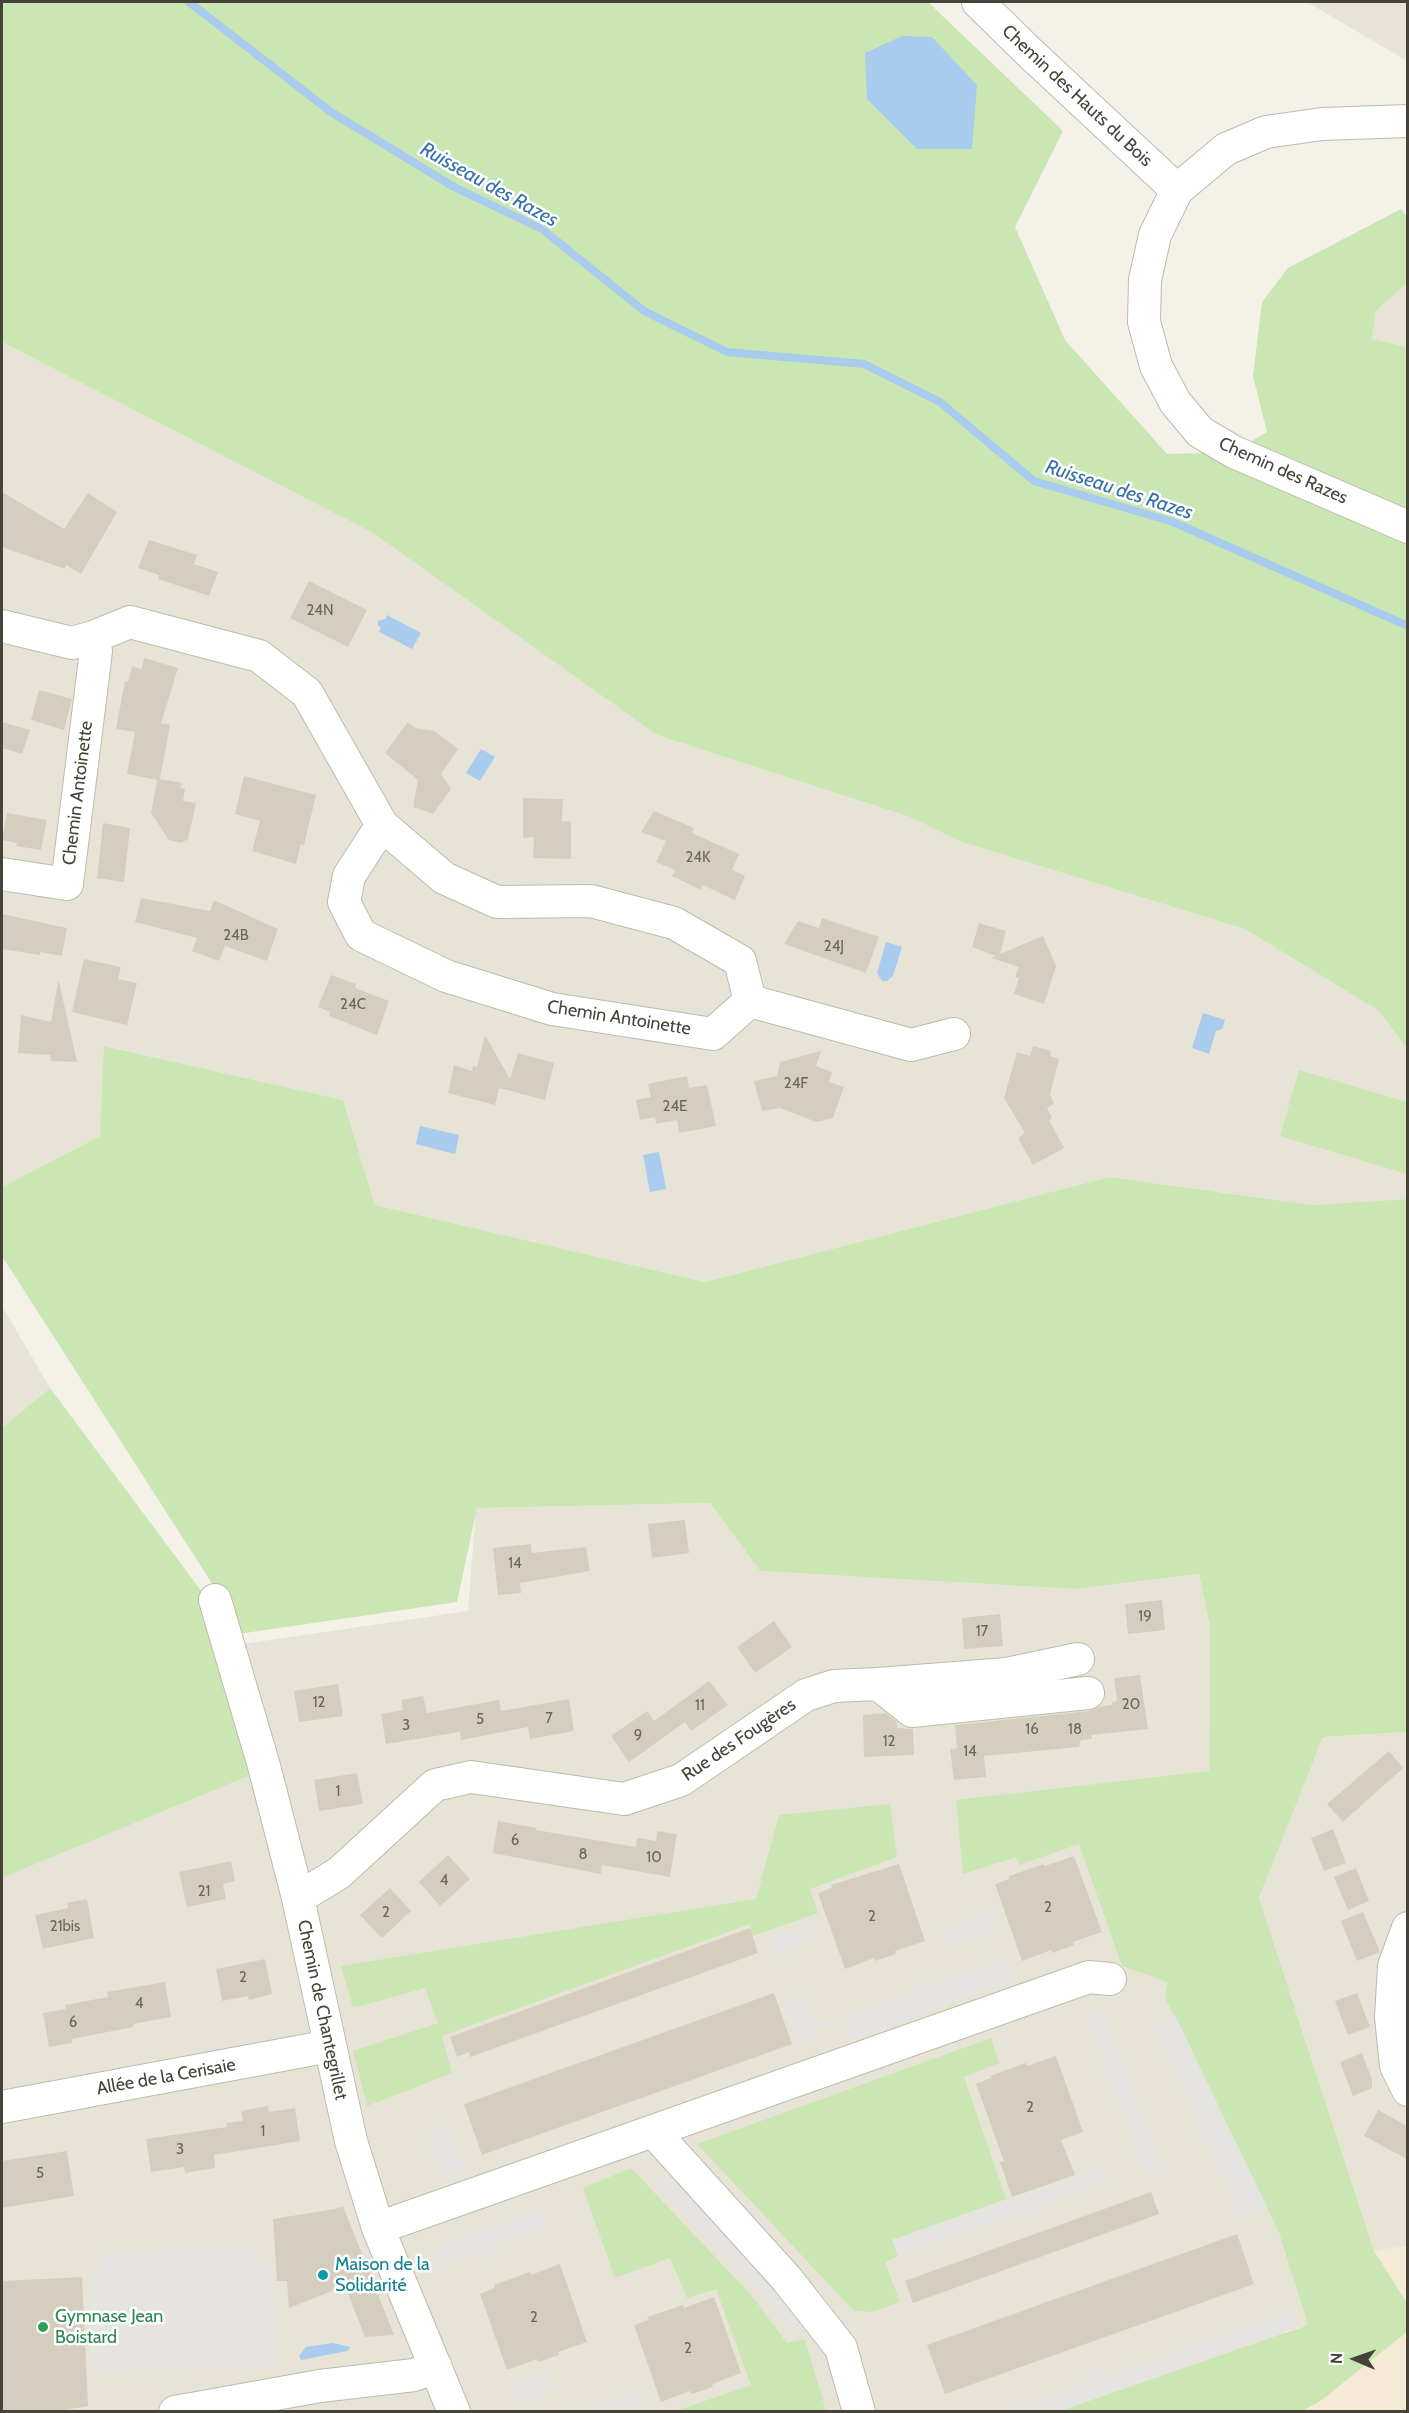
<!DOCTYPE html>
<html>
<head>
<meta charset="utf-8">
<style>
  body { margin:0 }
  #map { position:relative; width:1409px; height:2413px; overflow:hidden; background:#f4f1e9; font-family:Cabin,sans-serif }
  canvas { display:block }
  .frame { position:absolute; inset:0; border:3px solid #474338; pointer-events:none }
  .north { position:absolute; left:1325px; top:2329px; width:60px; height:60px; -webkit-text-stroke:4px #fff; paint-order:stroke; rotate:272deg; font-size:16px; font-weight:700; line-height:24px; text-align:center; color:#474338 }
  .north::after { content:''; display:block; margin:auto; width:21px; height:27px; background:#474338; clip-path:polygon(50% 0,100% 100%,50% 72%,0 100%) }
</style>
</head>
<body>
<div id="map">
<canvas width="1409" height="2413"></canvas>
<div class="frame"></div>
<div class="north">N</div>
</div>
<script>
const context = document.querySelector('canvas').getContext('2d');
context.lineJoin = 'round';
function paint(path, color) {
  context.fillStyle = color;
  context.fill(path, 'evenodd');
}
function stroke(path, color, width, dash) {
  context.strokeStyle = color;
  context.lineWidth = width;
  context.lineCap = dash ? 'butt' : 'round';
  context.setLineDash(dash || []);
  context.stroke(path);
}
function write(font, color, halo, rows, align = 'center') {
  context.font = font + ' Cabin,sans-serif';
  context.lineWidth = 5;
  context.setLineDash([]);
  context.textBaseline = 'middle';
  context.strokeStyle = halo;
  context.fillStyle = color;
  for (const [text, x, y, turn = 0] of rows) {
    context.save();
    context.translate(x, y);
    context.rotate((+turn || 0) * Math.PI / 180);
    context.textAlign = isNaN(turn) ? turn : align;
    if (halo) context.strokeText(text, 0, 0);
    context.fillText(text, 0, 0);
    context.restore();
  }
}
const residential = new Path2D(`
  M 1307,2 L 1407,2 L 1407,61 Z
  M 1407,283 L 1407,347 L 1372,339 L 1376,311 Z
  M 2,342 L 373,533 L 657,735 L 910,817 L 959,841 L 1245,929 L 1379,1011 L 1407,1049 L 1407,1199 L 1312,1205 L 1109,1177 L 705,1282 L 375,1205 L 343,1100 L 105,1046 L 100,1136 L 2,1187 Z
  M 2,1306 L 50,1388 L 2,1428 Z
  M 710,1503 L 760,1571 L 1074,1589 L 1199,1574 L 1210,1627 L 1209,1771 L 1176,1893 L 1165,1998 L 1279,2233 L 1308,2325 L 1287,2331 L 1155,2411 L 2,2412 L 2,1878 L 258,1772 L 236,1645 L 468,1611 L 476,1508 Z
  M 1407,1732 L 1407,2246 L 1374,2251 L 1259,1898 L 1323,1737 Z`);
const commercial = new Path2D(`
  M 1407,2246 L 1407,2303 L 1374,2251 Z
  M 1407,2332 L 1407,2411 L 1302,2412 L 1319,2401 Z`);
const green = new Path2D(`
  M 2,2 L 928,2 L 1063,131 L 1015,227 L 1065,340 L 1167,454 L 1234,452 L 1267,432 L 1253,376 L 1262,302 L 1288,268 L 1401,209 L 1407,217 L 1407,283 L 1376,311 L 1372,339 L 1407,347 L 1407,1049 L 1379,1011 L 1245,929 L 959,841 L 910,817 L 657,735 L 373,533 L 2,342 Z
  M 104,1046 L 343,1100 L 375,1205 L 705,1282 L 1109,1177 L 1312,1205 L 1407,1199 L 1407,1732 L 1323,1737 L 1259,1898 L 1374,2251 L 1407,2303 L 1407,2332 L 1319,2402 L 1302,2411 L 1060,2411 L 1308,2325 L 1279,2233 L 1165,1998 L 1167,1982 L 1122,1966 L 1079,1844 L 1019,1865 L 1016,1857 L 963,1874 L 956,1800 L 1209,1771 L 1210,1627 L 1199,1574 L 1074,1589 L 760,1571 L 710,1503 L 477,1508 L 457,1602 L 238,1634 L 220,1596 L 2,1256 L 2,1187 L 100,1136 Z
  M 1299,1070 L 1407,1102 L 1407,1174 L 1280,1136 Z
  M 50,1388 L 208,1600 L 258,1772 L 2,1878 L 2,1428 Z
  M 890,1804 L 897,1857 L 810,1889 L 818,1913 L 752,1936 L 750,1924 L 442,2036 L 452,2073 L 367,2106 L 353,2051 L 438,2023 L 425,1988 L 353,2008 L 341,1966 L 756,1899 L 779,1815 Z
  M 991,2038 L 999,2063 L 964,2077 L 1006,2199 L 892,2240 L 898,2256 L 885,2262 L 900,2302 L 872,2312 L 854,2311 L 697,2144 Z
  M 631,2168 L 752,2296 L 787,2343 L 805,2339 L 826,2411 L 676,2411 L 751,2385 L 716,2289 L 687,2298 L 670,2258 L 615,2278 L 583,2188 Z`);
const parking = new Path2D(`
  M 995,1910 L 1001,1929 L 977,1937 L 978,1951 L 969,1940 L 946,1947 L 940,1929 Z
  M 807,1924 L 812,1942 L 786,1950 L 787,1963 L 780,1953 L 775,1954 L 769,1937 Z
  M 1005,1957 L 1014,1980 L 853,2039 L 845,2016 L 912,1992 L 913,1975 L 922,1987 Z
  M 804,1995 L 812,2020 L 832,2020 L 816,2030 L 818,2037 L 798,2044 L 784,2002 Z
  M 1102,2007 L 1162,2168 L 1144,2174 L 1109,2079 L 1092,2078 L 1105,2067 L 1085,2014 Z
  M 1175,2015 L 1267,2207 L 1243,2219 L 1202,2131 L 1186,2133 L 1197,2121 L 1152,2026 Z
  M 450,2124 L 465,2169 L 444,2176 L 438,2157 L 426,2156 L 435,2149 L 429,2131 Z
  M 1102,2166 L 1108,2182 L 1039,2207 L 1038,2220 L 1026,2211 L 898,2256 L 892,2240 Z
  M 674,2173 L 811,2327 L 792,2334 L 758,2291 L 653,2181 Z
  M 538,2208 L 545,2228 L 494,2247 L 493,2261 L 482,2251 L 440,2267 L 433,2247 Z
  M 253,2245 L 255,2265 L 272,2264 L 277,2364 L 93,2374 L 88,2273 L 99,2272 L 98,2253 Z
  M 1289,2311 L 1295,2328 L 1060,2411 L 1004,2411 L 1085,2383 L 1088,2364 L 1102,2377 Z
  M 547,2369 L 554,2390 L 539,2396 L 540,2409 L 530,2399 L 518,2403 L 511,2382 Z
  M 640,2389 L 648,2411 L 568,2411 L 568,2400 L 579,2410 Z`);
const water = new Path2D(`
  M 902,36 L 932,37 L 977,85 L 972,149 L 917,149 L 867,99 L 865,53 Z
  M 387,615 L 421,633 L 412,649 L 379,632 L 381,628 L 378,625 L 378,621 L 385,619 Z
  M 481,749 L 495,757 L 480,781 L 466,773 Z
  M 886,942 L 902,947 L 893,976 L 887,981 L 882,981 L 877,973 Z
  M 1203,1013 L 1225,1020 L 1222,1029 L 1216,1031 L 1209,1054 L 1192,1048 Z
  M 420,1126 L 459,1135 L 455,1154 L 416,1144 Z
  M 659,1152 L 666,1189 L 650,1192 L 643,1155 Z
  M 333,2343 L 351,2347 L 347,2351 L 301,2360 L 299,2356 L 306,2347 Z`);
const stream = new Path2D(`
  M 189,2 L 331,112 L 454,187 L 542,229 L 644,311 L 727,352 L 864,364 L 940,402 L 1034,481 L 1173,522 L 1408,626`);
const building = new Path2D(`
  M 2,492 L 64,529 L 88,493 L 117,512 L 81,574 L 66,565 L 65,569 L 2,547 Z
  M 149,540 L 197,555 L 194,564 L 218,572 L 209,596 L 158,579 L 159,575 L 138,568 Z
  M 309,581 L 367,610 L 348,647 L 290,618 Z
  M 144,658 L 178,668 L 161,723 L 170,725 L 160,779 L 182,783 L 180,788 L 185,789 L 183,801 L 196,803 L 188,839 L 181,843 L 169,840 L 151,813 L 157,780 L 127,774 L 135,732 L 116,729 L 125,681 L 128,682 L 132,666 L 142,669 Z
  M 39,690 L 72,699 L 64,730 L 31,720 Z
  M 2,722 L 30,730 L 22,754 L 2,748 Z
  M 408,722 L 415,728 L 434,731 L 458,749 L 441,774 L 451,789 L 433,814 L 413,807 L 418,780 L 385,753 Z
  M 244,776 L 316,795 L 304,845 L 301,844 L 296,864 L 252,851 L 260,821 L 235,814 Z
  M 523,798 L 563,799 L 562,821 L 571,822 L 571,859 L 533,858 L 534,837 L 523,838 Z
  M 654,811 L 694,828 L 692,833 L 739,854 L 732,870 L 745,876 L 735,900 L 703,885 L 701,890 L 672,876 L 675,870 L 656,862 L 666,841 L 641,832 Z
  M 7,813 L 47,820 L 41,850 L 16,846 L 17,843 L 2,840 Z
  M 103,823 L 130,828 L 124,882 L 97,878 Z
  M 141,898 L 210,911 L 214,900 L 278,929 L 267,961 L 225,946 L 219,961 L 192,951 L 197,938 L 135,922 Z
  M 2,914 L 67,928 L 62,956 L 40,952 L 40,955 L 2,949 Z
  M 822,918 L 879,937 L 866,973 L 784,944 L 798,921 L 819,928 Z
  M 979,923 L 1006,931 L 1000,954 L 1043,936 L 1056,966 L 1044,1004 L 1014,994 L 1019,978 L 1015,977 L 1019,967 L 991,958 L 996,956 L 972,947 Z
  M 84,959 L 121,967 L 118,979 L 137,983 L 127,1025 L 72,1012 Z
  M 331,975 L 356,984 L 355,988 L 389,1001 L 377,1035 L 329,1016 L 330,1012 L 318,1007 Z
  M 58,982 L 59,982 L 77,1062 L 51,1061 L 50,1055 L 18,1053 L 21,1015 L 51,1022 Z
  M 485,1035 L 510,1079 L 518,1053 L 554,1063 L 545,1100 L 499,1088 L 495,1105 L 448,1093 L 454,1065 L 472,1071 L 473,1066 L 477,1067 Z
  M 1033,1046 L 1051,1051 L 1050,1056 L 1059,1059 L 1050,1094 L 1054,1104 L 1047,1108 L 1052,1118 L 1049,1120 L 1064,1148 L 1033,1165 L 1018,1138 L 1025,1133 L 1004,1098 L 1017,1052 L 1030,1056 Z
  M 821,1051 L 816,1066 L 832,1072 L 829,1082 L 844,1087 L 833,1118 L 816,1122 L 780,1108 L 762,1111 L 754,1081 L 777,1076 L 780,1062 Z
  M 687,1076 L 689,1088 L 707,1085 L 716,1126 L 679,1133 L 677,1120 L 656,1124 L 655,1117 L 640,1120 L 636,1100 L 651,1097 L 648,1084 Z
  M 685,1520 L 689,1553 L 652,1558 L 648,1524 Z
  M 531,1544 L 532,1553 L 586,1547 L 590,1571 L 520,1583 L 521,1593 L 498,1595 L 493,1548 Z
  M 1162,1600 L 1165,1630 L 1128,1634 L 1125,1604 Z
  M 1000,1614 L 1003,1646 L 964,1649 L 962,1618 Z
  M 774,1621 L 792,1647 L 755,1673 L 737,1647 Z
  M 1140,1675 L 1148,1729 L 1091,1735 L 1092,1739 L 1081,1740 L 1079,1747 L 984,1756 L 986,1777 L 954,1780 L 950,1749 L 957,1748 L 955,1725 L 1090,1711 L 1099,1707 L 1112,1705 L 1112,1702 L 1117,1701 L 1114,1678 Z
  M 709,1681 L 728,1705 L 691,1731 L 685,1722 L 629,1762 L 611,1736 L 647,1711 L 654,1721 Z
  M 338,1684 L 343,1716 L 299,1722 L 294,1691 Z
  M 423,1696 L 427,1713 L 499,1700 L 501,1711 L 569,1699 L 574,1731 L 530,1739 L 528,1727 L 461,1740 L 460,1732 L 386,1744 L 381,1714 L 403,1710 L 401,1700 Z
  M 886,1713 L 897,1722 L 897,1728 L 913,1729 L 914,1755 L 864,1757 L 863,1715 Z
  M 1389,1751 L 1403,1768 L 1343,1822 L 1327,1804 Z
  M 357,1773 L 363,1804 L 319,1811 L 314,1780 Z
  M 498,1821 L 537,1828 L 536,1830 L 636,1847 L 637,1838 L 656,1841 L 657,1831 L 677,1834 L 670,1877 L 602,1865 L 601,1874 L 493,1853 Z
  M 1333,1829 L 1346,1863 L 1324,1871 L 1311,1838 Z
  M 448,1855 L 470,1879 L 440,1906 L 419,1882 Z
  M 1074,1856 L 1102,1932 L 1073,1942 L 1074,1945 L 1052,1953 L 1051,1950 L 1022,1961 L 995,1884 L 1009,1879 L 1009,1876 L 1044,1864 L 1045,1866 Z
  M 231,1861 L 235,1881 L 223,1884 L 226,1899 L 187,1907 L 179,1872 Z
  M 899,1864 L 925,1941 L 895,1951 L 896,1954 L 875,1961 L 874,1958 L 845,1969 L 818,1893 L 832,1888 L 831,1885 Z
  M 1356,1868 L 1369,1901 L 1348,1910 L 1334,1877 Z
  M 390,1888 L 411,1911 L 382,1938 L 360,1915 Z
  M 87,1899 L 94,1938 L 43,1949 L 35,1915 L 68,1908 L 67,1903 Z
  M 1363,1912 L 1380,1952 L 1357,1961 L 1341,1921 Z
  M 750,1928 L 758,1953 L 470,2057 L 469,2052 L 457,2057 L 450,2037 Z
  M 265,1959 L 272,1994 L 249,2000 L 248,1996 L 222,2001 L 216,1969 Z
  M 165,1982 L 171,2017 L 133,2024 L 133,2027 L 72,2039 L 72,2043 L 49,2047 L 43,2013 L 66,2009 L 65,2005 L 108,1997 L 107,1992 Z
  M 774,1993 L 792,2044 L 482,2155 L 464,2104 Z
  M 1357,1993 L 1370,2027 L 1348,2035 L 1335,2001 Z
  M 1362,2053 L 1372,2080 L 1372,2088 L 1353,2096 L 1340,2062 Z
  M 1056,2056 L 1083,2132 L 1061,2140 L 1075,2175 L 1012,2197 L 1000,2162 L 1004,2161 L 976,2084 L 991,2078 L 990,2076 L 1026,2063 L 1027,2066 Z
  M 268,2106 L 269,2112 L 295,2108 L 300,2141 L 214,2155 L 215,2168 L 185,2173 L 184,2167 L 151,2172 L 146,2139 L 227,2127 L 226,2123 L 243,2121 L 241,2111 Z
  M 1378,2110 L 1407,2126 L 1407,2159 L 1364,2136 Z
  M 67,2151 L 74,2196 L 2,2208 L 2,2161 Z
  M 1151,2192 L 1159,2214 L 913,2303 L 905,2281 Z
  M 343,2206 L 394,2335 L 365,2337 L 345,2286 L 289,2308 L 287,2281 L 277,2281 L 273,2219 L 335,2209 Z
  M 1237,2234 L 1254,2284 L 945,2394 L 927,2345 Z
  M 560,2264 L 587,2342 L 558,2352 L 559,2355 L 538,2362 L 537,2359 L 507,2370 L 480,2294 L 495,2288 L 494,2285 L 530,2272 L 531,2275 Z
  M 82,2277 L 88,2406 L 54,2412 L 2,2412 L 2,2281 Z
  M 714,2297 L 741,2373 L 712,2384 L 713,2387 L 692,2394 L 690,2391 L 661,2402 L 634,2325 L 649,2320 L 647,2317 L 683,2305 L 684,2308 Z`);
const minor = new Path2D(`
  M 978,2 L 1029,52 L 1177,190
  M 1408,121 L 1322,124 L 1266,132 L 1226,149 L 1177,190 L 1155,235 L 1145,280 L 1144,322 L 1156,366 L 1175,402 L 1200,432 L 1234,452 L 1408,527
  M 2,626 L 72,643 L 93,637 L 96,651 L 67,884 L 2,874
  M 93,637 L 130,622 L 259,656 L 307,693 L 382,825
  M 382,825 L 444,878 L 497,902 L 591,901 L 674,923 L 740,961 L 750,1001 L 713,1034 L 552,1009 L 446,976 L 361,935 L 344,902 L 349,876 Z
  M 750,1001 L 911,1045 L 954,1034
  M 215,1600 L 264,1766 L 298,1898 L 351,2141 L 378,2228 L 454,2412
  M 878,1684 L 912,1711 L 1088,1693
  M 298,1898 L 339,1873 L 435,1785 L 471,1777 L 624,1799 L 681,1780 L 806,1695 L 834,1686 L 878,1684 L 1007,1674 L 1078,1659
  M 1408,1928 L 1394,1966 L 1391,2017 L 1396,2066 L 1408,2090
  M 2,2107 L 330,2046
  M 653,2131 L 1089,1977 L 1110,1979
  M 378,2228 L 653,2131 L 786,2278 L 841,2348 L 859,2412
  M 175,2412 L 320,2386 L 414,2375 L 436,2367`);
const markers = [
  [323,2275,6,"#0f9aa8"],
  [43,2327,6,"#2e9e5b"]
];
const numberNames = [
  ["24N",320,611],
  ["24K",698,858],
  ["24B",236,936],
  ["24J",834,947],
  ["24C",353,1005],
  ["24F",796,1084],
  ["24E",675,1107],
  ["14",515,1564],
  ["19",1145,1617],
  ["17",982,1632],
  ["12",319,1703],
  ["20",1131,1705],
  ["11",700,1706],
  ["7",549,1719],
  ["5",480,1720],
  ["3",406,1726],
  ["16",1032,1730],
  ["18",1075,1730],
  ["9",638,1736],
  ["12",889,1742],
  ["14",970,1752],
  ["1",338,1792],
  ["6",515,1841],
  ["8",583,1855],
  ["10",654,1858],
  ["4",444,1881],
  ["21",204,1892],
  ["2",1048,1908],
  ["2",386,1913],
  ["2",872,1917],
  ["21bis",65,1927],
  ["2",243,1978],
  ["4",139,2004],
  ["6",73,2023],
  ["2",1030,2108],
  ["1",263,2132],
  ["3",180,2150],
  ["5",40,2174],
  ["2",534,2318],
  ["2",688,2349]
];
const streetNames = [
  ["Chemin des Hauts du Bois",1077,96,43],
  ["Chemin des Razes",1283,471,24],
  ["Chemin Antoinette",78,793,-83],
  ["Chemin Antoinette",619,1018,9],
  ["Rue des Fougères",739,1740,-34],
  ["Chemin de Chantegrillet",322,2010,78],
  ["Allée de la Cerisaie",166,2077,-10]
];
const cultureNames = [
  ["Maison de la",335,2265],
  ["Solidarité",335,2286]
];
const leisureNames = [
  ["Gymnase Jean",55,2317],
  ["Boistard",55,2338]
];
const waterNames = [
  ["Ruisseau des Razes",489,185,29],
  ["Ruisseau des Razes",1119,490,18]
];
paint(residential, '#e7e4d7');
paint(commercial, '#f4ead5');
paint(green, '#cae6b3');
paint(parking, '#e5e4e0');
paint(water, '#a8cbee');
stroke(stream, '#a8cbee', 8);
paint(building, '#d5cebf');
stroke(minor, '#bfbaac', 34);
stroke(minor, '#fff', 32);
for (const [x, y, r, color] of markers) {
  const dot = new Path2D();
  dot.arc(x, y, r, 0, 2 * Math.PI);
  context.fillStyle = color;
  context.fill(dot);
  stroke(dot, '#fff', 2);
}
write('15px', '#6a665a', null, numberNames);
write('18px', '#474338', '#fff', streetNames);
write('18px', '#0d838f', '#fff', cultureNames, 'left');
write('18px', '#27864d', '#fff', leisureNames, 'left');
write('italic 20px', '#3470af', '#fff', waterNames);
</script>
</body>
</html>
